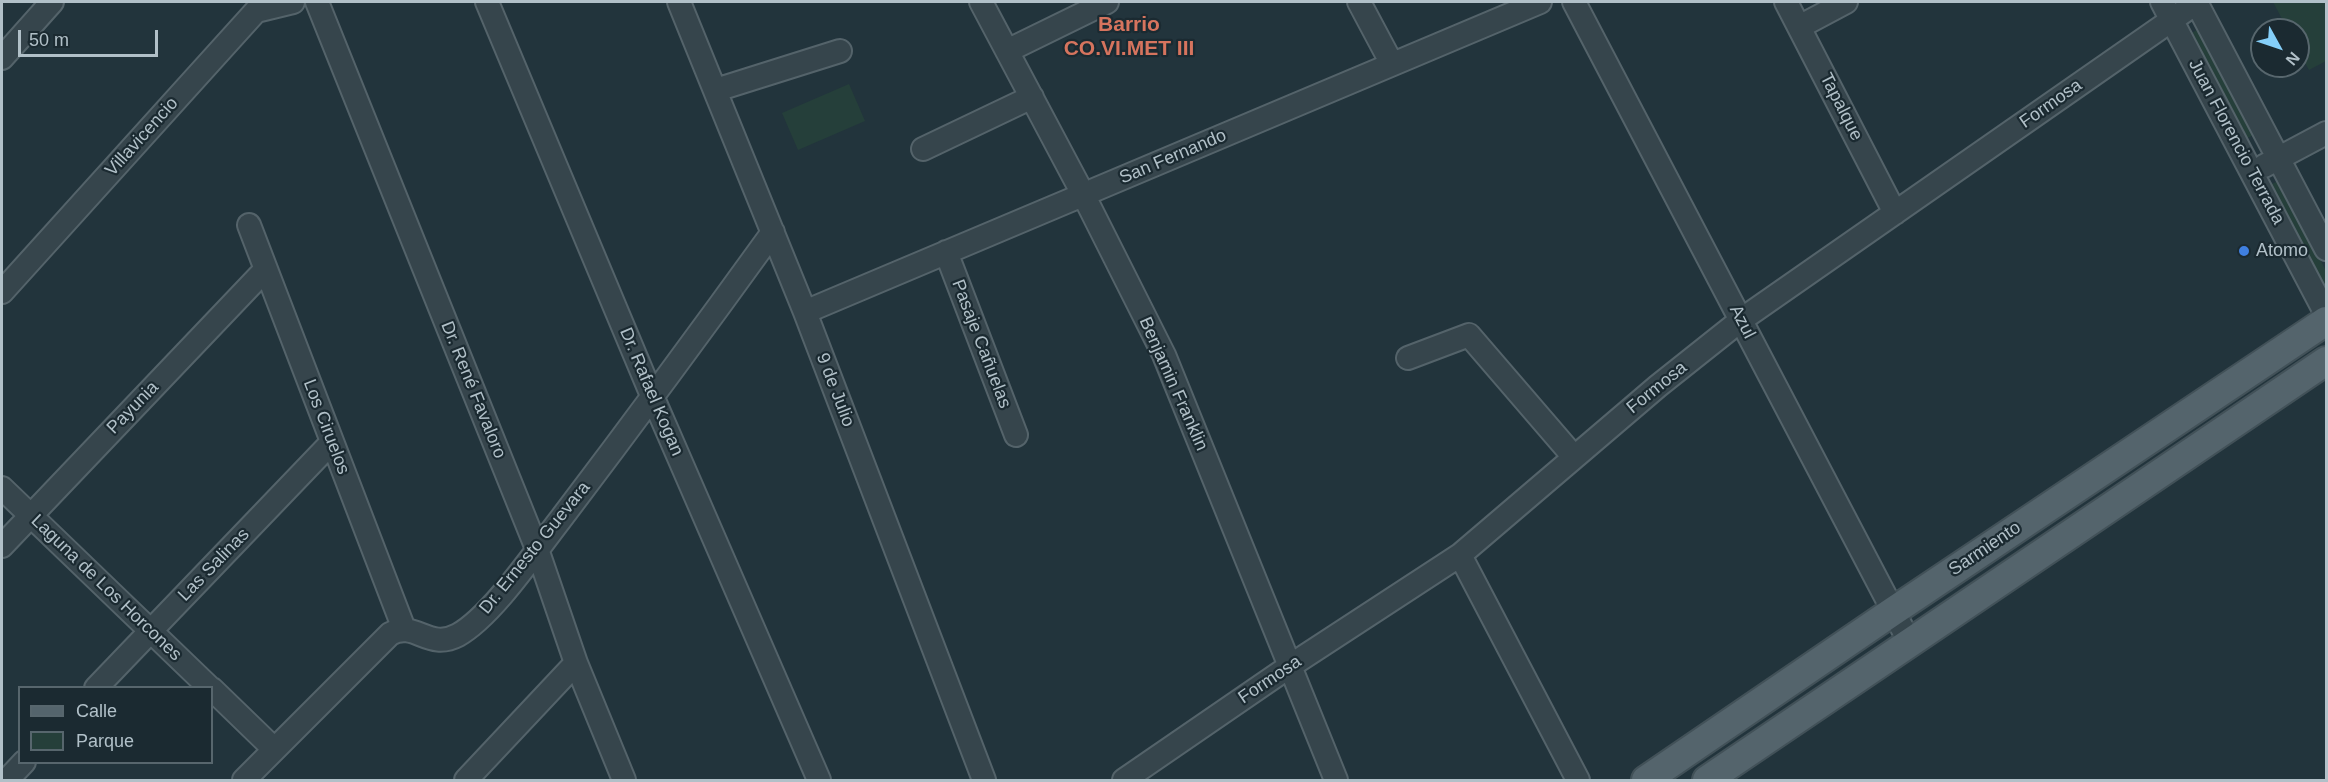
<!DOCTYPE html>
<html>
<head>
<meta charset="utf-8">
<style>
  body { margin:0 }
  #map { position:relative; width:2328px; height:782px; overflow:hidden; background:#22343c; font-family:Helvetica,sans-serif }
  canvas { display:block }
  .frame { position:absolute; inset:0; border:3px solid #b1c0c8; pointer-events:none }
  .legend { position:absolute; left:18px; top:686px; width:195px; height:78px; box-sizing:border-box; background:#1b2a31; border:2px solid #57666d; margin:0; padding:8px 10px; list-style:none; font-size:18px; color:#b1c0c8 }
  .legend li { display:flex; align-items:center; gap:12px; height:30px }
  .legend b { width:30px; border:2px solid #57666d }
  .north { position:absolute; left:2250px; top:18px; width:60px; height:60px; box-sizing:border-box; background:#1b2a31; border:2px solid #57666d; border-radius:50%; rotate:130deg; font-size:16px; font-weight:700; line-height:24px; text-align:center; color:#b1c0c8 }
  .north::after { content:''; display:block; margin:auto; width:21px; height:27px; background:#85cff9; clip-path:polygon(50% 0,100% 100%,50% 72%,0 100%) }
  .scale { position:absolute; left:18px; top:30px; width:140px; height:27px; box-sizing:border-box; border:3px solid #b1c0c8; border-top:0; padding-left:8px; font-size:18px; line-height:21px; white-space:nowrap; color:#b1c0c8; -webkit-text-stroke:4px #1b2a31; paint-order:stroke }
</style>
</head>
<body>
<div id="map">
<canvas width="2328" height="782"></canvas>
<div class="frame"></div>
<ul class="legend">
<li><b style="height:8px;background:#54646c"></b>Calle</li>
<li><b style="height:16px;background:#253f3a"></b>Parque</li>
</ul>
<div class="north">N</div>
<div class="scale">50 m</div>
</div>
<script>
const context = document.querySelector('canvas').getContext('2d');
context.lineJoin = 'round';
function paint(path, color) {
  context.fillStyle = color;
  context.fill(path, 'evenodd');
}
function stroke(path, color, width, dash) {
  context.strokeStyle = color;
  context.lineWidth = width;
  context.lineCap = dash ? 'butt' : 'round';
  context.setLineDash(dash || []);
  context.stroke(path);
}
function write(font, color, halo, rows, align = 'center') {
  context.font = font + ' Helvetica,sans-serif';
  context.lineWidth = 4.5;
  context.setLineDash([]);
  context.textBaseline = 'middle';
  context.strokeStyle = halo;
  context.fillStyle = color;
  for (const [text, x, y, turn = 0] of rows) {
    context.save();
    context.translate(x, y);
    context.rotate((+turn || 0) * Math.PI / 180);
    context.textAlign = isNaN(turn) ? turn : align;
    if (halo) context.strokeText(text, 0, 0);
    context.fillText(text, 0, 0);
    context.restore();
  }
}
const green = new Path2D(`
  M 2273,2 L 2326,2 L 2326,61 L 2309,70 L 2298,50 L 2298,30 L 2288,30 Z
  M 2200,28 L 2255,134 L 2246,139 L 2190,34 Z
  M 849,84 L 865,121 L 798,150 L 782,113 Z
  M 2280,180 L 2326,271 L 2326,295 L 2270,185 Z`);
const minor = new Path2D(`
  M 317,2 L 537,549 L 576,663 L 624,780
  M 487,2 L 653,398 L 819,780
  M 679,2 L 805,312 L 984,780
  M 981,2 L 1083,194 L 1164,355 L 1336,780
  M 1359,2 L 1392,64
  M 1574,2 L 1910,643
  M 1786,2 L 1895,213
  M 2162,2 L 2326,314
  M 2196,2 L 2326,249
  M 1799,27 L 1846,2
  M 1007,51 L 1107,2
  M 2,58 L 52,2
  M 716,90 L 840,51
  M 923,149 L 1032,97
  M 2264,166 L 2326,133
  M 249,225 L 404,629
  M 946,252 L 1016,435
  M 2,292 L 256,11 L 293,2
  M 805,312 L 1540,2
  M 1408,358 L 1469,335 L 1574,457
  M 2,488 L 210,688
  M 2,546 L 265,270
  M 1460,555 L 1578,780
  M 96,688 L 332,442
  M 212,689 L 274,749
  M 7,780 L 24,762
  M 244,780 L 390,634 C 416,620 428,651 458,635 C 492,616 535,552 560,520 C 632,425 703,329 773,232
  M 466,780 L 576,663
  M 1124,780 L 1290,666 L 1460,555 L 1658,386 L 1741,320 L 2196,3`);
const major = new Path2D(`
  M 1646,780 L 1892,612 L 2326,321
  M 1707,780 L 2326,361`);
const markers = [
  [2244,251,6,"#3f7fe0"]
];
const streetNames = [
  ["Formosa",2051,104,-35],
  ["Tapalque",1841,107,63],
  ["Villavicencio",142,137,-48],
  ["Juan Florencio Terrada",2236,142,62],
  ["San Fernando",1173,157,-23],
  ["Azul",1742,322,63],
  ["Pasaje Cañuelas",981,344,69],
  ["Benjamin Franklin",1173,384,66],
  ["Formosa",1657,388,-39],
  ["Dr. René Favaloro",473,390,68],
  ["9 de Julio",835,390,69],
  ["Dr. Rafael Kogan",651,392,67],
  ["Payunia",133,408,-46],
  ["Los Ciruelos",326,427,69],
  ["Dr. Ernesto Guevara",535,548,-51],
  ["Sarmiento",1985,549,-34],
  ["Las Salinas",214,565,-46],
  ["Laguna de Los Horcones",106,588,44],
  ["Formosa",1270,680,-34]
];
const poiNames = [
  ["Atomo",2256,251]
];
const quarterNames = [
  ["Barrio",1129,25],
  ["CO.VI.MET III",1129,49]
];
paint(green, '#253f3a');
stroke(minor, '#54636a', 26);
stroke(major, '#425158', 32);
stroke(minor, '#36454c', 22);
stroke(major, '#54646c', 28);
for (const [x, y, r, color] of markers) {
  const dot = new Path2D();
  dot.arc(x, y, r, 0, 2 * Math.PI);
  context.fillStyle = color;
  context.fill(dot);
  stroke(dot, '#1b2a31', 2);
}
write('18px', '#b1c0c8', '#1b2a31', streetNames);
write('18px', '#b1c0c8', '#1b2a31', poiNames, 'left');
write('bold 21px', '#d6745e', '#1b2a31', quarterNames);
</script>
</body>
</html>
